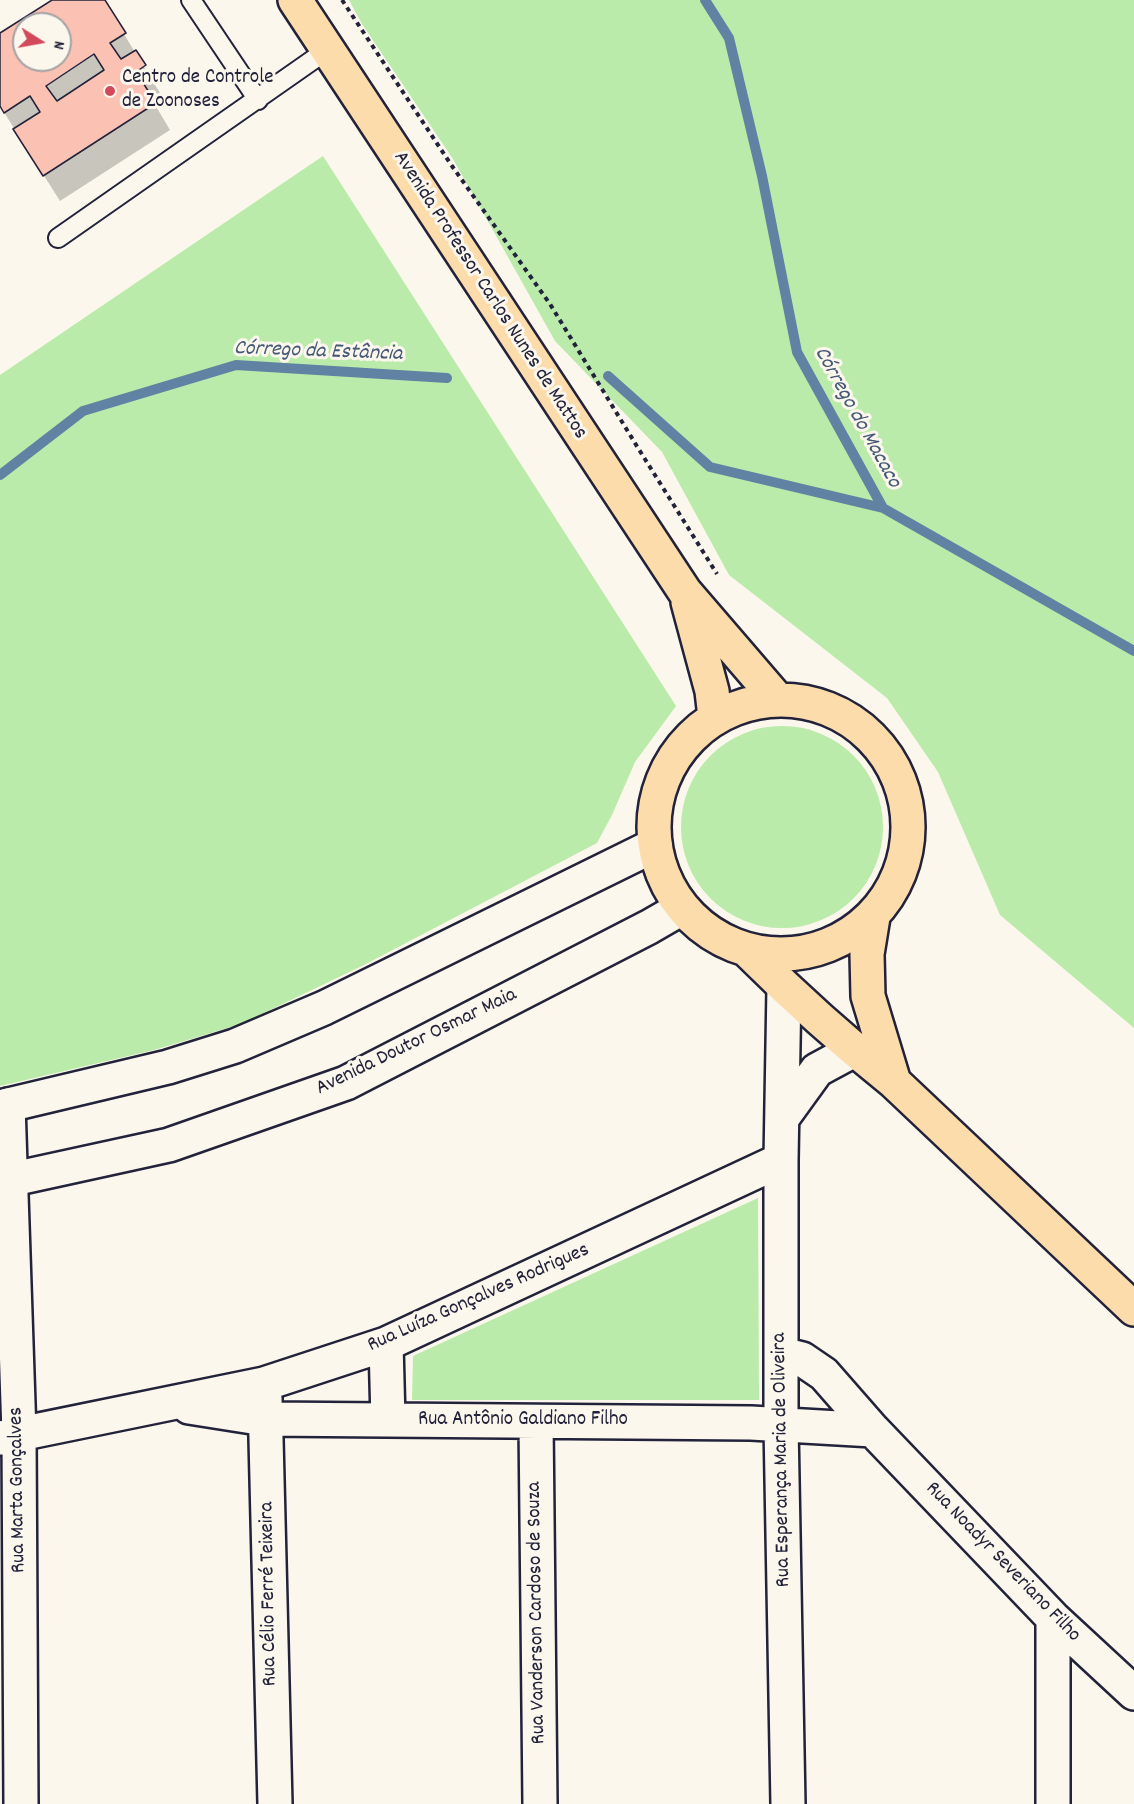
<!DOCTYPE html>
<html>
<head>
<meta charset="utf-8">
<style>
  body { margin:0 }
  #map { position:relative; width:1134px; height:1804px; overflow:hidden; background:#fbf7ec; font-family:Dekko,sans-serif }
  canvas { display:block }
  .north { position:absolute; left:12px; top:12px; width:60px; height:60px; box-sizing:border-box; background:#fbf7ec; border:2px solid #a4a2a5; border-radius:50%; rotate:101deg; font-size:16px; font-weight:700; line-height:24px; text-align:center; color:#22223b }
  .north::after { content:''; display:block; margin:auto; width:21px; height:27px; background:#d1495b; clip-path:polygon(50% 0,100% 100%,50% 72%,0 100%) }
</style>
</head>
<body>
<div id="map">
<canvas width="1134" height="1804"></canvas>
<div class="north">N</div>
</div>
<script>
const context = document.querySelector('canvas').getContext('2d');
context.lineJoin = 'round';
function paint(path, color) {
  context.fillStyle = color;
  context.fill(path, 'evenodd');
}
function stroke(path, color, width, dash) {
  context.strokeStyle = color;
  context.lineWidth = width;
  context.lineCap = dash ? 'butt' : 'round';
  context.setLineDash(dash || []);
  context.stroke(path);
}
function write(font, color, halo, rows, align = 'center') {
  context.font = font + ' Dekko,sans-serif';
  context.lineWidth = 6;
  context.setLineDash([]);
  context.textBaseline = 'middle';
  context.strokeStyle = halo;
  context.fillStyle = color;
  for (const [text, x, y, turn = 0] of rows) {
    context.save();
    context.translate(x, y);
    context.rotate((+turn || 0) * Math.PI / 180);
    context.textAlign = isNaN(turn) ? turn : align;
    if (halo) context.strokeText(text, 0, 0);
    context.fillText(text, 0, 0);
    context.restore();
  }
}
const green = new Path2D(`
  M 349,0 L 1134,0 L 1134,1028 L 1000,915 L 938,772 L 887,698 L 729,575 L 662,452 L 555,341 L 453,159 L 362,24 Z
  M 323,156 L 676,706 L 635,762 L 612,815 L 597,843 L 364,965 L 241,1024 L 154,1050 L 0,1086 L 0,375 Z
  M681 827a101 101 0 1 1 202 0a101 101 0 1 1-202 0Z
  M 758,1198 L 759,1400 L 412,1400 L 413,1356 Z`);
const shadow = new Path2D(`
  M 55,0 L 103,0 L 160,93 L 151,98 L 170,130 L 60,201 L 0,106 L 0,35 ZM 24,24 L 60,24 L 60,60 L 24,60 Z`);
const stream = new Path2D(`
  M 705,0 L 729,38 L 762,176 L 797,352 L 883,508 L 1134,651
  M 608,376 L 710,467 L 883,508
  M 0,475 L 83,411 L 236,365 L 447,378`);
const building = new Path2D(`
  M 52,0 L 105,0 L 126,33 L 110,43 L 121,59 L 136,50 L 146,65 L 136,72 L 156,103 L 43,176 L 13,129 L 40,112 L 30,96 L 4,113 L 0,106 L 0,33 ZM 24,24 L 60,24 L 60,60 L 24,60 ZM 94,54 L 104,70 L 57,101 L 46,86 Z`);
const path = new Path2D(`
  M 342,0 L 452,166 L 550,304 L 638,448 L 717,574`);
const service = new Path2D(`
  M 191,0 L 258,100
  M 58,238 L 327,50`);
const minor = new Path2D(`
  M 784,987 L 781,1160 L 781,1425 L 788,1804
  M 8,1105 L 19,1433 L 21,1804
  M 783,1117 L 817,1070 L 854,1050
  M 386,1344 L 388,1420
  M 782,1354 L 802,1359 L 824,1374 L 873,1430 L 1053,1618 L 1134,1693
  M 265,1398 L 275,1804
  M 189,1407 L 265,1419 L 751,1423 L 873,1430
  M 536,1422 L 540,1804
  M 0,1438 L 264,1384 L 386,1344 L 781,1160
  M 1053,1618 L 1053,1804`);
const tertiary = new Path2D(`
  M 0,1107 L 168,1067 L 235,1046 L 324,1008 L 655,845
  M 0,1182 L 169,1145 L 346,1083 L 649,927 L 682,908`);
const primary = new Path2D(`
  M 295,0 L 685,592 L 777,699
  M 688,602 L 712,691 L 715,717
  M654 827a127 127 0 1 1 254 0a127 127 0 1 1-254 0Z
  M 873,917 L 867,954 L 868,996 L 894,1082
  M 749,952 C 795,998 843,1041 894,1082 L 1134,1309`);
const markers = [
  [110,91,6,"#d1495b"]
];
const poiNames = [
  ["Centro de Controle",122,79],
  ["de Zoonoses",122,103]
];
const streetNames = [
  ["Avenida Professor Carlos Nunes de Mattos",489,296,57],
  ["Avenida Doutor Osmar Maia",417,1043,-26],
  ["Rua Luíza Gonçalves Rodrigues",479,1299,-24],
  ["Rua Antônio Galdiano Filho",523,1421],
  ["Rua Esperança Maria de Oliveira",783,1460,-91],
  ["Rua Marta Gonçalves",19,1490,-91],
  ["Rua Noadyr Severiano Filho",1002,1563,46],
  ["Rua Célio Ferré Teixeira",270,1594,-91],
  ["Rua Vanderson Cardoso de Souza",538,1613,-91]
];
const waterNames = [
  ["Córrego da Estância",318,353,2],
  ["Córrego do Macaco",856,418,61]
];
paint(green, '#baebaa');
paint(shadow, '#0003');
stroke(stream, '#6083a3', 10);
paint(building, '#fbc1b2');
stroke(building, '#22223b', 1.5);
stroke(service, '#22223b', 22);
stroke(minor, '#22223b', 38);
stroke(tertiary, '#22223b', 38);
stroke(primary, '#22223b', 38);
stroke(path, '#22223b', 4, [4.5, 4.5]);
stroke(service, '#fbf7ec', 18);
stroke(minor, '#fbf7ec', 33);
stroke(tertiary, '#fbf7ec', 33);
stroke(primary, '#fddcac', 33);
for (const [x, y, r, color] of markers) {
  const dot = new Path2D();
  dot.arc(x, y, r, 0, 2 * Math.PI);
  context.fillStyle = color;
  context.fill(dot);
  stroke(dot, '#fbf7ec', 2);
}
write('21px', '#22223b', '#fbf7ec', poiNames, 'left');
write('21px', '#22223b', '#fbf7ec', streetNames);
write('italic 22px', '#465a78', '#fbf7ec', waterNames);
</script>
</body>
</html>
